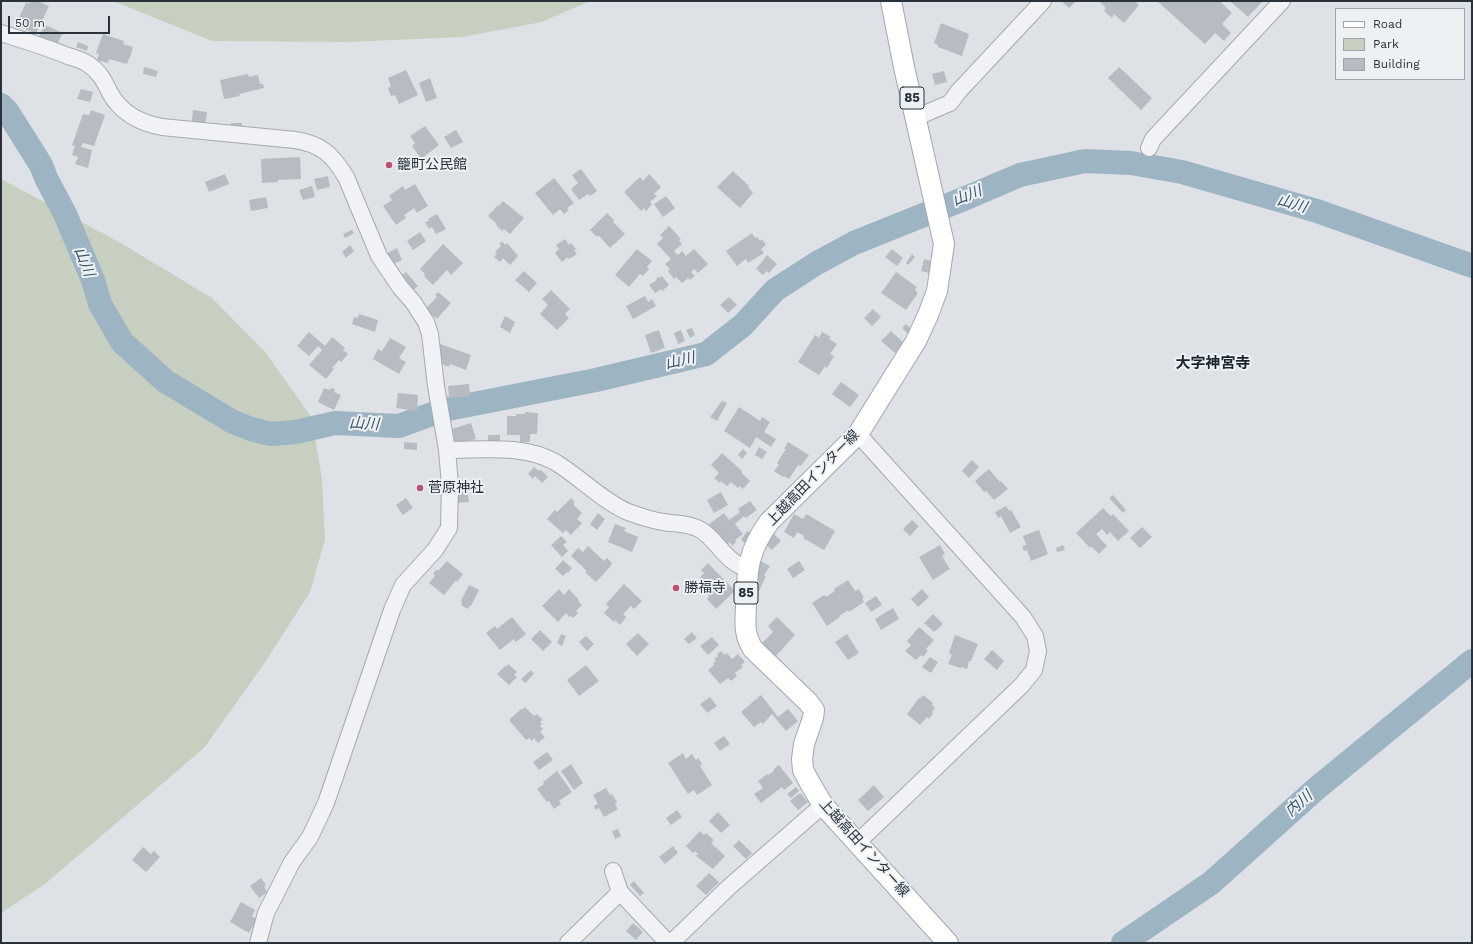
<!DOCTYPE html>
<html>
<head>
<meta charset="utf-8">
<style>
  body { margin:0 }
  #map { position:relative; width:1473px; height:944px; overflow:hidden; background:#dee2e6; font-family:"Work Sans",sans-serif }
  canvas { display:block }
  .frame { position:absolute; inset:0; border:2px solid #29323b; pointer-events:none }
  .legend { position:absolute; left:1335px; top:8px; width:130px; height:72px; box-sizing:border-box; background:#edf1f4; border:1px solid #9fa5aa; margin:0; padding:5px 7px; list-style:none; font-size:12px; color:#29323b }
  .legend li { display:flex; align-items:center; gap:8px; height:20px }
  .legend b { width:20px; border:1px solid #9fa5aa }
  .scale { position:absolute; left:8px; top:16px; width:102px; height:18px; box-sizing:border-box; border:2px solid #29323b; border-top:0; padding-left:5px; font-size:12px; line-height:14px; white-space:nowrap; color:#29323b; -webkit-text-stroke:3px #edf1f4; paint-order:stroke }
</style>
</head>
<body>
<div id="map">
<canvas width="1473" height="944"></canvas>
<div class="frame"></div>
<ul class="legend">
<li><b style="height:5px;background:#fff"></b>Road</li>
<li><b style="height:11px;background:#c6cfc0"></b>Park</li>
<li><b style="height:11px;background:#b6bcc2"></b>Building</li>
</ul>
<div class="scale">50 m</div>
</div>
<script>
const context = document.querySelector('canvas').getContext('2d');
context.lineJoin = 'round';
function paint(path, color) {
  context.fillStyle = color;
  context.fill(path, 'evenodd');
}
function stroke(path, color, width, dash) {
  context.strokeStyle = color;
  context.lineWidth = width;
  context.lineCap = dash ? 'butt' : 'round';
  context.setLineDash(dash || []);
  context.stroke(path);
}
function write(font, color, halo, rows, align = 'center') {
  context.font = font + ' "Work Sans","Noto Sans JP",sans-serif';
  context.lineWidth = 4;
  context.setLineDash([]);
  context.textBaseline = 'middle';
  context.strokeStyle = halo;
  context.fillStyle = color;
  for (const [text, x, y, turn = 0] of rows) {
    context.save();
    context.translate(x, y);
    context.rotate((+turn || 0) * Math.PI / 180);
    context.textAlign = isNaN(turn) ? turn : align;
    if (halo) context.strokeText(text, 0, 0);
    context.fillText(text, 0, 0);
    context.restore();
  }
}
const green = new Path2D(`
  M 113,1 L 590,1 L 542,22 L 462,37 L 347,42 L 212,41 Z
  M 1,179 L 119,242 L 212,298 L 266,353 L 312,418 L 322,480 L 325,539 L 310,592 L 266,661 L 204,748 L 45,884 L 1,913 Z`);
const river = new Path2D(`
  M 1,105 L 7,111 L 41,165 L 46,178 L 65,214 L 93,280 L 100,304 L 122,342 L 165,381 L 233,422 L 251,429 L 271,434 L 296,432 L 335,423 L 399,426 L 443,410 L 596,380 L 706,354 L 743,325 L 775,290 L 817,263 L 854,243 L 966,198 L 1020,175 L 1085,161 L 1131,163 L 1182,172 L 1317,211 L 1472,266
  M 1123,943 L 1211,883 L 1317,788 L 1472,661`);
const building = new Path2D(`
  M 30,1 L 38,1 L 49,6 L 36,34 L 16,25 L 26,2 L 29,4 Z
  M 1061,1 L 1076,1 L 1069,8 Z
  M 1099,1 L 1135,1 L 1139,5 L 1124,23 L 1114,14 L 1112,18 L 1104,11 L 1106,8 Z
  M 1157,1 L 1220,1 L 1232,13 L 1222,24 L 1231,33 L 1224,41 L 1215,33 L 1205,44 Z
  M 1230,1 L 1263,1 L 1248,17 Z
  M 941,23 L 969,34 L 962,56 L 938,47 L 938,45 L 934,43 Z
  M 45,25 L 63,33 L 57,44 L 39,36 Z
  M 103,34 L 124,41 L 123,44 L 133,47 L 130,58 L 129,58 L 127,64 L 109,59 L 108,63 L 97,60 L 99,54 L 96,53 Z
  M 78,42 L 88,46 L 87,51 L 76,47 Z
  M 144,67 L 158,71 L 156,77 L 143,74 Z
  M 1119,67 L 1152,98 L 1141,110 L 1108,78 Z
  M 406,70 L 418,95 L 399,104 L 395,95 L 391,96 L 388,88 L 391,86 L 388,78 Z
  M 944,71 L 947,82 L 935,85 L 932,74 Z
  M 248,74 L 249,77 L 258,75 L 260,84 L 263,84 L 264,88 L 239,94 L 240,96 L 224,99 L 220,80 Z
  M 430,78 L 437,98 L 426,102 L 419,83 Z
  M 81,89 L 93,92 L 90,102 L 77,99 Z
  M 91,110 L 105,115 L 94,146 L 83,143 L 81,147 L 92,150 L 88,168 L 75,164 L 78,157 L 72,155 L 75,146 L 72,145 L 83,114 L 89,115 Z
  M 193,110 L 207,112 L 204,130 L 191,128 Z
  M 231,123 L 242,123 L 241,132 L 231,131 Z
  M 425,126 L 439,145 L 421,159 L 412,146 L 415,143 L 410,136 Z
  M 456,130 L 463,142 L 451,148 L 444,137 Z
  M 300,157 L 301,179 L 278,180 L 278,182 L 262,183 L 261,159 Z
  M 581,169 L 597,191 L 590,196 L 588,194 L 579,200 L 571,189 L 578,183 L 572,175 Z
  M 733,171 L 749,186 L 748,187 L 753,193 L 740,208 L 717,187 Z
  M 225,174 L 229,184 L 209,192 L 205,182 Z
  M 649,174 L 661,187 L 654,194 L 657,196 L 650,202 L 652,204 L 646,211 L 644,208 L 641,211 L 624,192 L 640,177 L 643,181 Z
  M 328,176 L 330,187 L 317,190 L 314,179 Z
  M 554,178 L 574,203 L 567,208 L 569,210 L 564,214 L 560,209 L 553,215 L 535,193 Z
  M 415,184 L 428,206 L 417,213 L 414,208 L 404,215 L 406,218 L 396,225 L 383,206 L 392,200 L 389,196 L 403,186 L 405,190 Z
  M 312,186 L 315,197 L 303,200 L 299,190 Z
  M 666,196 L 675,208 L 663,217 L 654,204 Z
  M 266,197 L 268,208 L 251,211 L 249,200 Z
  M 503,201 L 524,218 L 510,234 L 504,229 L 502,231 L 496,225 L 497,224 L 488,216 L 498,205 L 499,206 Z
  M 607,213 L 614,220 L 613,222 L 625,234 L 610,248 L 598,235 L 597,237 L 590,230 Z
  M 437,214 L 446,229 L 436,234 L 432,227 L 429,229 L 425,222 L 429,221 L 428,219 Z
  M 669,226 L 681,239 L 679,240 L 682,244 L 674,251 L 678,255 L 682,251 L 686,256 L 694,249 L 708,264 L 698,273 L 694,269 L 691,272 L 695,276 L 690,280 L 688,278 L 682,283 L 676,277 L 674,279 L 668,271 L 670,269 L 665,264 L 671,259 L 657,244 L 663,238 L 660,235 Z
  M 352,230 L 354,233 L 345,238 L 343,234 Z
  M 420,232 L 426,241 L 413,250 L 407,241 Z
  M 752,233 L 755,238 L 757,237 L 760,241 L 762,239 L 766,245 L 761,249 L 764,253 L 748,263 L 746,259 L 737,266 L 726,251 Z
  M 565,239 L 569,245 L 571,243 L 576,249 L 574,250 L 577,254 L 569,259 L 568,257 L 562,262 L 555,253 L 559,249 L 556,245 Z
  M 502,241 L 505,245 L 507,243 L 518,256 L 510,265 L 503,258 L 500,262 L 494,257 L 497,253 L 495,252 L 501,246 L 499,244 Z
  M 443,244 L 463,263 L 451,275 L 447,270 L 433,285 L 424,276 L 425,274 L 420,269 Z
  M 350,245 L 354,251 L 346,258 L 342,252 Z
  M 397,248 L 402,260 L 389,266 L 384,255 Z
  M 637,249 L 652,261 L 647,267 L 649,269 L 643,276 L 640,274 L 629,287 L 615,275 Z
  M 892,249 L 903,258 L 897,266 L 885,257 Z
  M 912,254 L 915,257 L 908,265 L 906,263 Z
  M 767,255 L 777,264 L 769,273 L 767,271 L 763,275 L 756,269 Z
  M 924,259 L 931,261 L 929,273 L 921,271 Z
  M 524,271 L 537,283 L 529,292 L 515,280 Z
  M 406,272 L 418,286 L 411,292 L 397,280 Z
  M 896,272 L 917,287 L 915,290 L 918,293 L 906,310 L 881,293 Z
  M 662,276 L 669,285 L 662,291 L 661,289 L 655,293 L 649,285 L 657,280 L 656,279 L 658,277 L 659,278 Z
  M 551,290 L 570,309 L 565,314 L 569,318 L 557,330 L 540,314 L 548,305 L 542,299 Z
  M 438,292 L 451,303 L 437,319 L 425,309 L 437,297 L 435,295 Z
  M 645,296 L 648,302 L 652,299 L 656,306 L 633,319 L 626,306 Z
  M 729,297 L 737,305 L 728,313 L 720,305 Z
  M 873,309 L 881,317 L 872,326 L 864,318 Z
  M 359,314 L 378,320 L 375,332 L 352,324 L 354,317 L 358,318 Z
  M 505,316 L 515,322 L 510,333 L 500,327 Z
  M 906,324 L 914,332 L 910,336 L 902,328 Z
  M 692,328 L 695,335 L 690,338 L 686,330 Z
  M 659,330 L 665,348 L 651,353 L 645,335 Z
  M 681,330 L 685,341 L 678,344 L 674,333 Z
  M 891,331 L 904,343 L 895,353 L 881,341 Z
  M 309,332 L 325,346 L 332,337 L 345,348 L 343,350 L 348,354 L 341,362 L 339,360 L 332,368 L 334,369 L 326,379 L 309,365 L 322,350 L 318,346 L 309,356 L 297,346 Z
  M 822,332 L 831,337 L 829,339 L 837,344 L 830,354 L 834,356 L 827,368 L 825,366 L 819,375 L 798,362 L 815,335 L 819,338 Z
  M 390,338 L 406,347 L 399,358 L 406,362 L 399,374 L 373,359 L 378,349 L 382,351 Z
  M 440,344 L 471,355 L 466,370 L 450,364 L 449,367 L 439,363 L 436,357 Z
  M 841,382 L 859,395 L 850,407 L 832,394 Z
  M 469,384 L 470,396 L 449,398 L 448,386 Z
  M 324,388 L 330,390 L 331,388 L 335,389 L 334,392 L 341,395 L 334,410 L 318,402 Z
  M 398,393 L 418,395 L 417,411 L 396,408 Z
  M 722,401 L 727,403 L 717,421 L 710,417 Z
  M 739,407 L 760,421 L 762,417 L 770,422 L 764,432 L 776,439 L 771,447 L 756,437 L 750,448 L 724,431 Z
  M 525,412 L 538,413 L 537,434 L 530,434 L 530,442 L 520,442 L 520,435 L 507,435 L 507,416 L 516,416 L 516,414 L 525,414 Z
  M 471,423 L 476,439 L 454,445 L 452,436 L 454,436 L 452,429 Z
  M 488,435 L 500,435 L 500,447 L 488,447 Z
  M 404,442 L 417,443 L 417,450 L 404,449 Z
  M 788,442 L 809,455 L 801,466 L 798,465 L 789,479 L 784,476 L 783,477 L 774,471 L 779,465 L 777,463 L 786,449 L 784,449 Z
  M 759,447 L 767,452 L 762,459 L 755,455 Z
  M 743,449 L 747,453 L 742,459 L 738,455 Z
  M 722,453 L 742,471 L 741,472 L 750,481 L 743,489 L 740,486 L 738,488 L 731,482 L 727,486 L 721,481 L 720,483 L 714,478 L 719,473 L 711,465 Z
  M 972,460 L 979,467 L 969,478 L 962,471 Z
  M 534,467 L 539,471 L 541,470 L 548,477 L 542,483 L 535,476 L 533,479 L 528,474 Z
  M 989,469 L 1000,482 L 1001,481 L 1008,489 L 994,500 L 986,491 L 984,492 L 975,481 Z
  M 467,490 L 469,502 L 456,503 L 455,491 Z
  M 721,492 L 728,505 L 714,513 L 707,500 Z
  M 1113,495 L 1126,510 L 1123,513 L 1109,498 Z
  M 406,498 L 413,508 L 403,515 L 396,505 Z
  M 571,498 L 575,502 L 573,504 L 582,513 L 577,519 L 582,523 L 571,535 L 566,530 L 563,533 L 547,519 L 555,510 L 557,512 Z
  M 750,501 L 757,510 L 746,518 L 744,516 L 735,524 L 743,534 L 735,540 L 736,542 L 732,546 L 730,542 L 724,547 L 708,525 L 724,513 L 729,520 L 740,512 L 738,509 Z
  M 1006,506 L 1009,511 L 1011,510 L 1021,527 L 1010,533 L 1001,516 L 998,518 L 995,512 Z
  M 1103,508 L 1111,516 L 1113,514 L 1129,531 L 1118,541 L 1110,532 L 1107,535 L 1102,529 L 1096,534 L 1107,546 L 1099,554 L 1091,546 L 1090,548 L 1076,533 Z
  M 598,513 L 605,519 L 597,530 L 590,524 Z
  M 794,514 L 803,519 L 806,514 L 835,531 L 824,550 L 803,538 L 804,536 L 797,532 L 794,538 L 784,532 Z
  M 912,520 L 919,526 L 910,536 L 903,529 Z
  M 615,524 L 626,528 L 624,531 L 638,537 L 632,552 L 608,542 Z
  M 1142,527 L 1152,537 L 1140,548 L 1130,538 Z
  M 1039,530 L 1048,554 L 1031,561 L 1027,550 L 1024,551 L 1022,546 L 1026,545 L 1023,536 Z
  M 747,531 L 752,534 L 745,543 L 741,540 Z
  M 773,533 L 781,541 L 772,550 L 763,543 Z
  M 561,536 L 567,542 L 563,545 L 568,551 L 562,557 L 551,545 Z
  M 940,545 L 945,554 L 942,556 L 950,569 L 933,580 L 919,557 Z
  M 1063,545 L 1065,550 L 1057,552 L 1056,548 Z
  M 588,546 L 604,561 L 607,558 L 612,563 L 610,566 L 610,567 L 596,582 L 585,572 L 587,571 L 571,556 L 578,548 L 583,552 Z
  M 756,559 L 770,566 L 764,575 L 766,576 L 759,591 L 748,586 Z
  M 563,560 L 572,568 L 568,573 L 567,572 L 563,576 L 555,569 Z
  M 447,561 L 463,574 L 457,582 L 456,580 L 444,595 L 429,583 L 435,576 L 433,574 L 437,569 L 438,571 Z
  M 799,561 L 805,570 L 793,578 L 787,569 Z
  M 708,563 L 735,591 L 716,609 L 707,599 L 709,596 L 701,588 L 698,591 L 693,586 L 704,573 L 701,570 Z
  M 848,580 L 855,591 L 859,589 L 864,598 L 862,599 L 864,602 L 849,612 L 848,610 L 839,616 L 840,617 L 827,626 L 812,603 L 824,595 L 826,597 L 835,591 L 834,589 Z
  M 624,584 L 642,601 L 634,609 L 631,606 L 623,614 L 626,617 L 620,625 L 615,620 L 614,622 L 604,613 L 609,607 L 606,604 Z
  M 469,585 L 479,590 L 471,606 L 470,605 L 468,609 L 461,605 L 462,602 L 461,601 Z
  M 559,589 L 564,595 L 569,589 L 579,600 L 578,601 L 582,605 L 576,611 L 578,613 L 573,618 L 571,616 L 569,617 L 566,613 L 558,622 L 542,606 Z
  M 922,589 L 929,597 L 918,607 L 911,599 Z
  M 876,596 L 882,605 L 871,612 L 865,603 Z
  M 893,608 L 899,619 L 881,630 L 875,619 Z
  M 933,614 L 943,624 L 934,632 L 924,623 Z
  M 512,617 L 526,634 L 516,642 L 514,639 L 500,650 L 486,633 L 495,626 L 497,629 Z
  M 777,617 L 795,635 L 775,657 L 761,644 L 773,632 L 768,626 Z
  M 919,627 L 934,640 L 926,649 L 928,651 L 923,657 L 921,655 L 916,660 L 905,651 L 911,645 L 907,641 Z
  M 540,630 L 552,642 L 543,651 L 531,639 Z
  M 692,632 L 697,638 L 689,644 L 684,639 Z
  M 638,633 L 649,644 L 637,656 L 626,644 Z
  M 561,634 L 566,636 L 562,646 L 557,643 Z
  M 847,634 L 859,653 L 848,660 L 835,642 Z
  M 955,635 L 978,644 L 971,661 L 969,661 L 967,669 L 962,667 L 961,668 L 948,664 L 952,655 L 949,653 Z
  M 586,636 L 594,644 L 587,651 L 579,642 Z
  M 712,637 L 719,645 L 708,655 L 700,646 Z
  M 992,650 L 1004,661 L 997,670 L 984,659 Z
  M 721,651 L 725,655 L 727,653 L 732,659 L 738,654 L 745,662 L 741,665 L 743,667 L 735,673 L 737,676 L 731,681 L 728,678 L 720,684 L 708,670 L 714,665 L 713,663 L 716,661 L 714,659 L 718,656 L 717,654 Z
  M 930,657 L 938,662 L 931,673 L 922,667 Z
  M 508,664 L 517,672 L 514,675 L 517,677 L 509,685 L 497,674 L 505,666 L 506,667 Z
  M 586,665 L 599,681 L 579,696 L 567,680 Z
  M 531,670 L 534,674 L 525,683 L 521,679 Z
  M 761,695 L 778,717 L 788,709 L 798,721 L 786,731 L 772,714 L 763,724 L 761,722 L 754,727 L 741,712 Z
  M 923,695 L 933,703 L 932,705 L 935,708 L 932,712 L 933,714 L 929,719 L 927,717 L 920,725 L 907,714 L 919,698 L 920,699 Z
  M 710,697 L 717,706 L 707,713 L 700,704 Z
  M 525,707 L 534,716 L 537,714 L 543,720 L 540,722 L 542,724 L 540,726 L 543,729 L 540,732 L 545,737 L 538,743 L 534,738 L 532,741 L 529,738 L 526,740 L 509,720 L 521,709 L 522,710 Z
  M 724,736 L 730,744 L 720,751 L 714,743 Z
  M 547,752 L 553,760 L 539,770 L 533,762 Z
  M 683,753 L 686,759 L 692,754 L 696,760 L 698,758 L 702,764 L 700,766 L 712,785 L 697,795 L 694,790 L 688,794 L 668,763 Z
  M 571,764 L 583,783 L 574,790 L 561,771 Z
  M 779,765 L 793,783 L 784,790 L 782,787 L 761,803 L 754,794 L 763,788 L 758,781 L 767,774 L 768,775 L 774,771 L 773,770 Z
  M 557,771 L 572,792 L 559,801 L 561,804 L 554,809 L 549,801 L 547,802 L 537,789 L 544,784 L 543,782 Z
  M 874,785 L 884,797 L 868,811 L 858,800 Z
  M 796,787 L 799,791 L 791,798 L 787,794 Z
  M 606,788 L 610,795 L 612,794 L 617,802 L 615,804 L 618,809 L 604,817 L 599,808 L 596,810 L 594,806 L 598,804 L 593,795 Z
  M 800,793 L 808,802 L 798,810 L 790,801 Z
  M 677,810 L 682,817 L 671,825 L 666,818 Z
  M 718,812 L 730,825 L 721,833 L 709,821 Z
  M 618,829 L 621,836 L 615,839 L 612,831 Z
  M 700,831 L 704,835 L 706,833 L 714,840 L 711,843 L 725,856 L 713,869 L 696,856 L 698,854 L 695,851 L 693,853 L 686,846 Z
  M 739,840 L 752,853 L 746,859 L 733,846 Z
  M 673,846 L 678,853 L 665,864 L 659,857 Z
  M 143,847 L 151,854 L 154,851 L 160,857 L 146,872 L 132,860 Z
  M 709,873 L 719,882 L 706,895 L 696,886 Z
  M 261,878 L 266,885 L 264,887 L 267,892 L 259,898 L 250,886 Z
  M 634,881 L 644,893 L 640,896 L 630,885 Z
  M 241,902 L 255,910 L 252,916 L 257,919 L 249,933 L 230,922 Z
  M 633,923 L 643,932 L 636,940 L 626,931 Z`);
const minor = new Path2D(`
  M 1,33 C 23,40 46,47 68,56 C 75,58 82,60 88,64 C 100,72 104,81 110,93 C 121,113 140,123 162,127 L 295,140 C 321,144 332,154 346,177 L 379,256 L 400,287 L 413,302 L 426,322 L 430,334 L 436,386 L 447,450 L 450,485 L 449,528 L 435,550 L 403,585 L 392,610 L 326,803 L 310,837 L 292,862 L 266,913 L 258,943
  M 917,117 L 950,103 L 958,92 L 1043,1
  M 1149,148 L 1153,139 L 1282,1
  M 858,434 L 1023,617 L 1035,636 L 1038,651 L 1034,670 L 1022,685 L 858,842
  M 447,450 C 481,450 523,444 555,462 C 580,477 601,500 628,512 C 639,516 651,520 663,522 C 674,524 688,523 699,529 C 713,536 721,553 734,562 C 738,565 743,567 747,569
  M 613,871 L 620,892 L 668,943
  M 568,943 L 620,892
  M 671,943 L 729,887 L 823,805`);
const major = new Path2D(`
  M 891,1 L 904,67 L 944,244 L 937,291 L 928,315 L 916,341 L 858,434 L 769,522 C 747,552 747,572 746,607 C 745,624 744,635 753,649 L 808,702 L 814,710 L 813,718 L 804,744 L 802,759 L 803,770 L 811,785 L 823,805 L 948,943`);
const markers = [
  [389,165,4,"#bf4f6e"],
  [420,488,4,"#bf4f6e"],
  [676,588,4,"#bf4f6e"]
];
const shields = [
  [912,98,24],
  [746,593,24]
];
const shieldNames = [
  ["85",912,98],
  ["85",746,593]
];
const poiNames = [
  ["籠町公民館",397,165],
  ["菅原神社",428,488],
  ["勝福寺",684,588]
];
const streetNames = [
  ["上越高田インター線",813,478,-46],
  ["上越高田インター線",864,848,48]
];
const waterNames = [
  ["山川",967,196,-22],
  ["山川",1292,204,16],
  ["山川",84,262,69],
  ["山川",680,361,-13],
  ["山川",364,424,3],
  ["内川",1299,804,-42]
];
const neighbourhoodNames = [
  ["大字神宮寺",1213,364]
];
paint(green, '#c6cfc0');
stroke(river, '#9db4c3', 24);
paint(building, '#b6bcc2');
stroke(minor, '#a4aaaf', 18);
stroke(major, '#9fa8b0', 22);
stroke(minor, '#f0f2f5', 16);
stroke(major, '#fff', 20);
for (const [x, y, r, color] of markers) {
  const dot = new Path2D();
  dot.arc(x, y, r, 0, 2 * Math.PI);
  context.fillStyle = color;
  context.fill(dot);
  stroke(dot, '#edf1f4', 1.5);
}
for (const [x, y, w] of shields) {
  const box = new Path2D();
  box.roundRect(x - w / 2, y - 11, w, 22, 3);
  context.fillStyle = '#edf1f4';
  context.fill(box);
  stroke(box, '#29323b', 1);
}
write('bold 13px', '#29323b', null, shieldNames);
write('14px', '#29323b', '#edf1f4', poiNames, 'left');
write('14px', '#29323b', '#edf1f4', streetNames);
write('italic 15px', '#38556b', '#edf1f4', waterNames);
write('bold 15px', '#1b232c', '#edf1f4', neighbourhoodNames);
</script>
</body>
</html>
